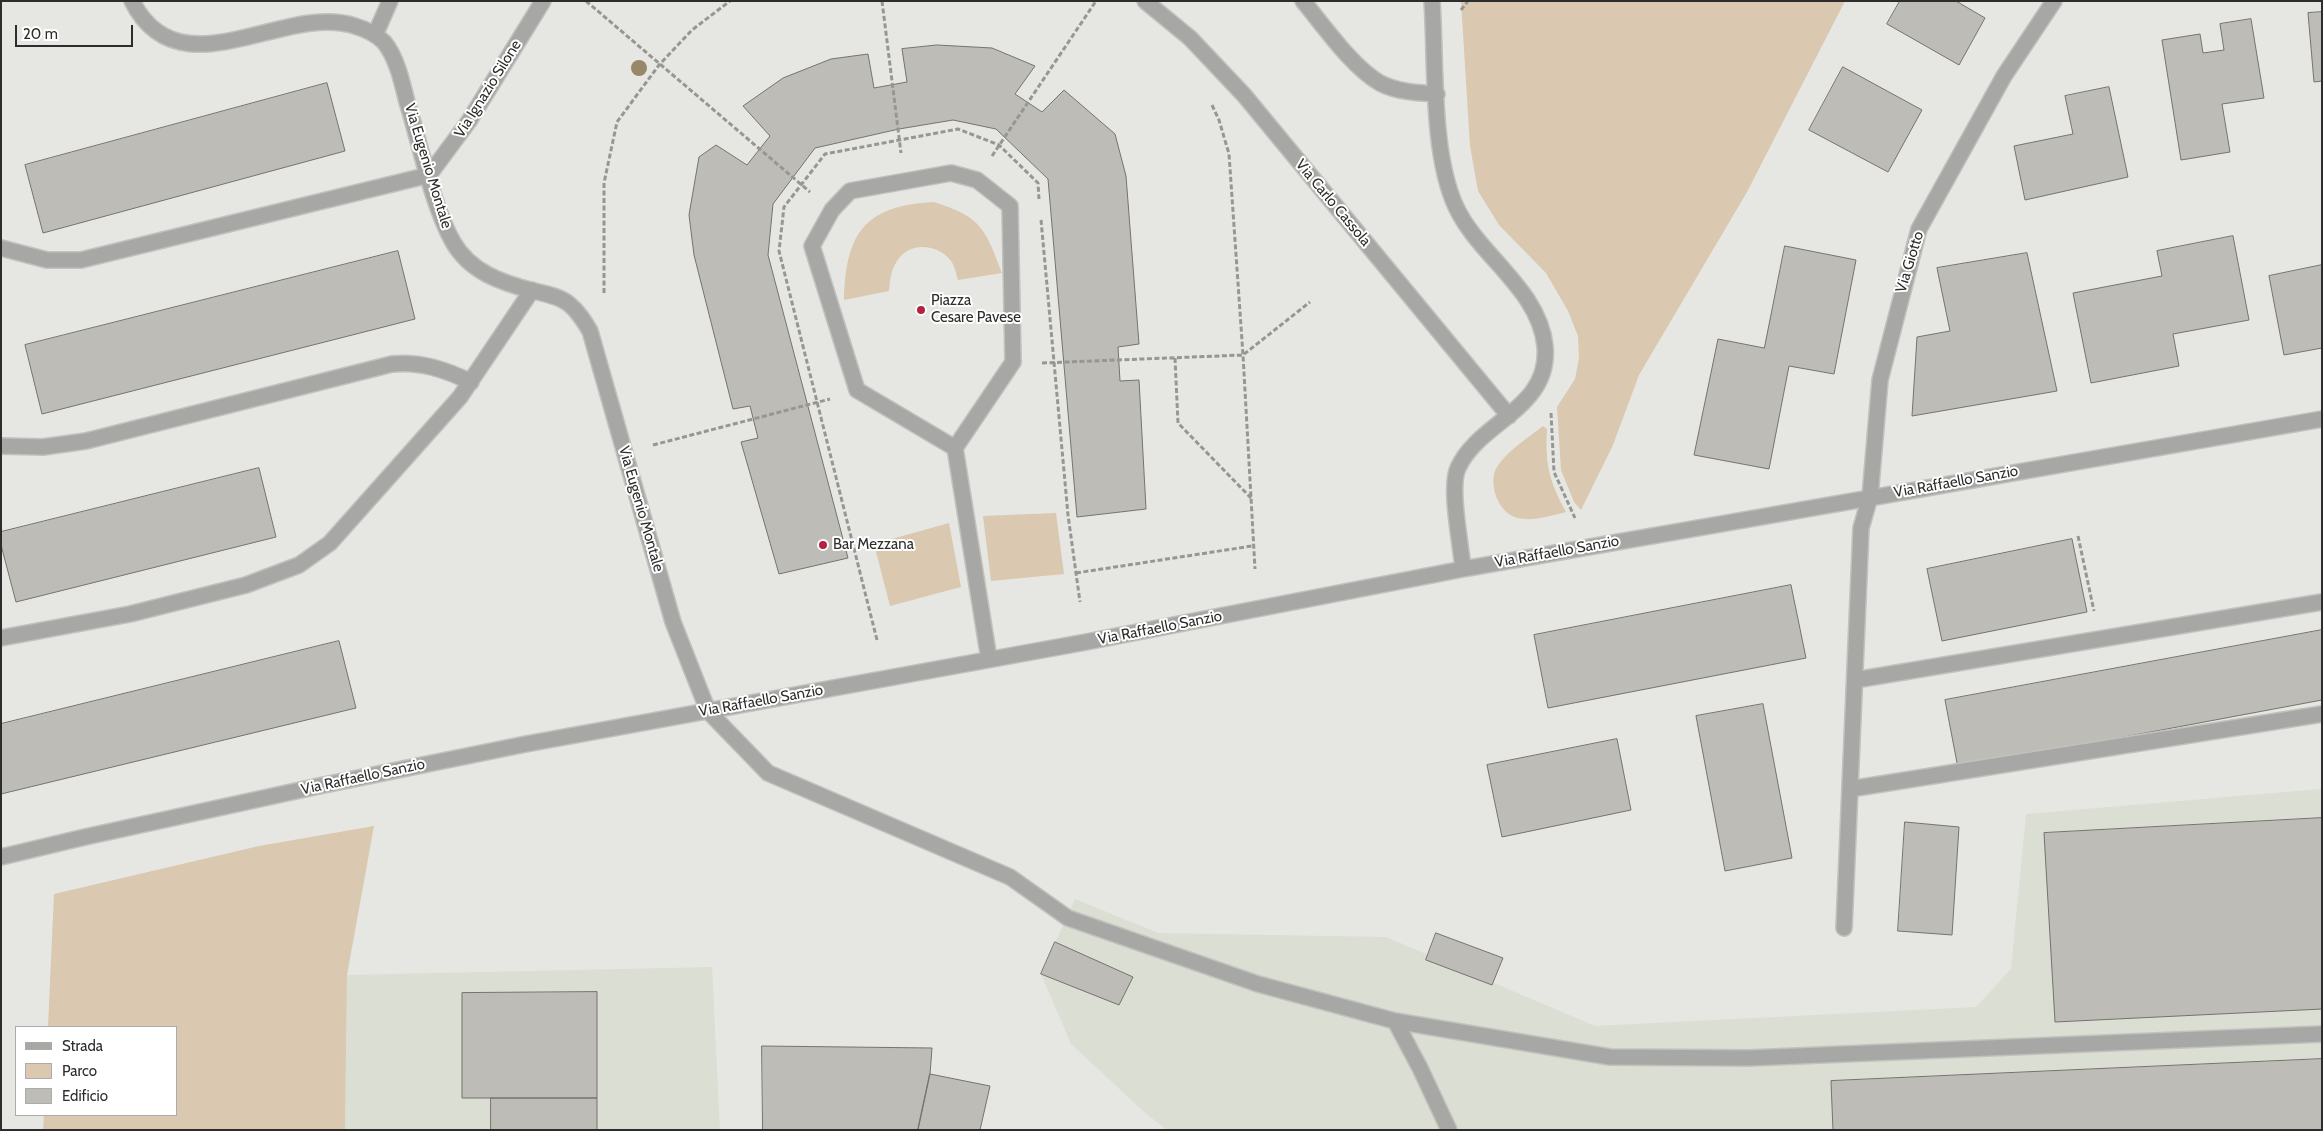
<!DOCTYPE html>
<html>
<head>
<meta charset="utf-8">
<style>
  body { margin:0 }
  #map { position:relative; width:2323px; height:1131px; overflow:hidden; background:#e6e7e2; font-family:Cabin,sans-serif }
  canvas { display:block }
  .frame { position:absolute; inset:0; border:2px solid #2d2e2b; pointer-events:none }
  .legend { position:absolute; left:15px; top:1026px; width:162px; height:90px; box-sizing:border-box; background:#fff; border:1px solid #ababaa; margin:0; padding:6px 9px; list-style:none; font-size:15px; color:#2d2e2b }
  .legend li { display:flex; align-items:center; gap:10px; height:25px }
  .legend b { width:25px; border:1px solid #ababaa }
  .scale { position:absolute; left:15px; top:25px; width:118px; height:22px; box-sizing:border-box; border:2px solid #2d2e2b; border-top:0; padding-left:6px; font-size:15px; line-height:18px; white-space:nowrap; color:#2d2e2b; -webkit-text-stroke:4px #fff; paint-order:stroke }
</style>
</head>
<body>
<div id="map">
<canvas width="2323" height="1131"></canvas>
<div class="frame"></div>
<ul class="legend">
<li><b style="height:6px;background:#a7a8a6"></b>Strada</li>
<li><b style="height:14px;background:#dac8b0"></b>Parco</li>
<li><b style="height:14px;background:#bdbcb6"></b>Edificio</li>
</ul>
<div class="scale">20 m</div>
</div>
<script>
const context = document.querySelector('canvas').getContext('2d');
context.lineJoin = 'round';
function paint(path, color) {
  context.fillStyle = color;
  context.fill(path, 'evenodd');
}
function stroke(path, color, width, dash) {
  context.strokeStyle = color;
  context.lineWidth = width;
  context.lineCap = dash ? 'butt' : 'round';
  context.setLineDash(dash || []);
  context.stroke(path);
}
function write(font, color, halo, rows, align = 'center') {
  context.font = font + ' Cabin,sans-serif';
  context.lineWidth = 4;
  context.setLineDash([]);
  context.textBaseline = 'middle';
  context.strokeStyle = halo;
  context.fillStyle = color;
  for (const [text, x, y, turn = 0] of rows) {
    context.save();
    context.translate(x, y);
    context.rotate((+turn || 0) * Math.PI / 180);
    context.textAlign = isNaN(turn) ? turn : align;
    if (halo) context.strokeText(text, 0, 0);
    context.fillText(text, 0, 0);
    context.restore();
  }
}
const built = new Path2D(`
  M 2322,789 L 2322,1130 L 1167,1130 L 1144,1112 L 1071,1044 L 1041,974 L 1075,899 L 1158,933 L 1386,937 L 1595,1026 L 1976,1007 L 2011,969 L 2026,814 Z
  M 712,967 L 720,1130 L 345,1130 L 347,975 Z`);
const green = new Path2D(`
  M 1461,1 L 1845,1 L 1747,192 L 1639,375 L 1613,445 L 1581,510 L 1574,502 L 1561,470 L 1557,407 L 1575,379 L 1579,358 L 1578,336 L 1568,311 L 1546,273 L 1499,225 L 1478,191 L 1470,146 Z
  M 934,202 C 981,217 985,228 1002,273 L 958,280 C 956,274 955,266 951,261 C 938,244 910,241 897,261 C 891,270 890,280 889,291 L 844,300 C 846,233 864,206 934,202 Z
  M 1543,426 L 1547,429 C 1545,464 1549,481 1566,512 C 1537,519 1507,530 1495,493 C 1493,485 1492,474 1497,467 C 1508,450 1528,438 1543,426 Z
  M 1056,513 L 1064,574 L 991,581 L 983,516 Z
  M 949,523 L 961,587 L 890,606 L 874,544 Z
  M 374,826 L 347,975 L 345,1130 L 43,1130 L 44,1115 L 176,1115 L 176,1027 L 48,1027 L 54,894 L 259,846 Z`);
const building = new Path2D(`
  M 1900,1 L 1956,1 L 1985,18 L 1959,65 L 1887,24 Z
  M 2322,12 L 2322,81 L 2314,82 L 2308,13 Z
  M 2251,19 L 2264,98 L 2222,104 L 2230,152 L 2181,160 L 2162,40 L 2200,34 L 2203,53 L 2224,50 L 2220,24 Z
  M 937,45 L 992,48 L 1035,66 L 1015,94 L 1042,112 L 1064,90 L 1115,134 L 1126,176 L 1139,344 L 1118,347 L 1120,381 L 1139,380 L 1146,509 L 1077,517 L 1048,179 L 996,129 L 953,120 L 899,129 L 815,148 L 773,204 L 768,255 L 848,558 L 779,574 L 741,442 L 758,438 L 750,406 L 733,409 L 694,255 L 689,215 L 699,157 L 716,145 L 747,165 L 770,136 L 743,106 L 783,78 L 831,59 L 868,54 L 874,88 L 907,82 L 902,49 Z
  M 1843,67 L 1922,110 L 1888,172 L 1809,130 Z
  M 327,83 L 345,151 L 43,233 L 25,165 Z
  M 2109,87 L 2128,177 L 2025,200 L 2014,146 L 2073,134 L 2065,96 Z
  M 2233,236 L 2249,320 L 2173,334 L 2179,366 L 2091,383 L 2073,293 L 2162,276 L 2157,251 Z
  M 1785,246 L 1856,260 L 1834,374 L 1789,366 L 1769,469 L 1694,455 L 1718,339 L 1764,348 Z
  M 398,251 L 415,319 L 42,414 L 25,345 Z
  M 2027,253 L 2057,391 L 1912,416 L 1917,337 L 1950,331 L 1937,268 Z
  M 2322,265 L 2322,348 L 2284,355 L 2269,276 Z
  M 259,468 L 276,537 L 16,602 L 1,545 L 1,532 Z
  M 2072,539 L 2087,612 L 1942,641 L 1927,569 Z
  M 1791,585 L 1806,658 L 1548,708 L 1534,635 Z
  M 2322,630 L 2322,700 L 1958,768 L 1945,700 Z
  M 339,641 L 356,708 L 1,794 L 1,724 Z
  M 1763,704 L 1792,858 L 1725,871 L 1696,716 Z
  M 1617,739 L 1631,810 L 1502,837 L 1487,765 Z
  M 2322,818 L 2322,1009 L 2055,1022 L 2044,833 Z
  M 1905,822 L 1959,827 L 1952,935 L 1898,931 Z
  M 1436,933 L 1503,958 L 1492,985 L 1426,960 Z
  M 1055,942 L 1133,977 L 1119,1005 L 1041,974 Z
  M 597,992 L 597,1098 L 462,1098 L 462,993 Z
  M 762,1046 L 932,1048 L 930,1074 L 918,1130 L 763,1130 Z
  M 2322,1059 L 2322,1130 L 1833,1130 L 1831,1081 Z
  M 930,1074 L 990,1086 L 980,1130 L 918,1130 Z
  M 491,1098 L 597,1098 L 597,1130 L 491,1130 Z`);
const path = new Path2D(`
  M 586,1 L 810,192
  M 882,1 L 901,153
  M 1461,10 L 1468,1
  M 1212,105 L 1219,120 L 1229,154 L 1243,355 L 1255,569
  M 992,156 L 1096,1
  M 1041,220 L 1068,515 L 1080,602
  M 604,293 L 604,183 L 617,122 L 659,65 L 692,30 L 730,1
  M 1175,358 L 1178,423 L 1251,498
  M 1042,363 L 1243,355 L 1310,302
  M 1551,413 L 1554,472 L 1575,518
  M 653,445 L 830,399
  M 2078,536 L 2094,611
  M 1076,573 L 1252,546
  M 877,640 L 779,251 L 784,207 L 825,154 L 958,129 L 999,145 L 1038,183 L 1039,199`);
const lane = new Path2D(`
  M 708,711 L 768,773 L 1010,877 L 1068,918 L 1258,984 L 1395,1021 L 1610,1057 L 1749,1058 L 2322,1034
  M 1850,789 L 2322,714
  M 1844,928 L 1861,528 L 1870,497
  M 1395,1021 L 1420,1068 L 1449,1130`);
const street = new Path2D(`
  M 132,1 C 179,95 285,2 355,26 C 365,29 376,34 384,42 C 397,58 402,82 407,102 C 420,143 432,205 453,242 C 470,272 502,283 534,291 C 546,294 559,296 569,304 C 578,311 584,321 590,331 L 673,622 L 708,711
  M 1145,1 L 1190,38 L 1244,95 L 1509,416
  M 1303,1 C 1324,26 1352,67 1380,83 C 1397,92 1418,93 1437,94
  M 1432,1 C 1436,61 1431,154 1456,207 C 1479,256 1539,289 1545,346 C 1551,409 1479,421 1458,468 C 1449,487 1461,545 1463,569
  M 375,35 L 390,1
  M 1,248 L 47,260 L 81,260 L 429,175 L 469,121 L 543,1
  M 1,446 L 43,447 L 86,441 L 392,364 C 421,361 446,370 471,382
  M 955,448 L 857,390 L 812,246 L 832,210 L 850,191 L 951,173 L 977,180 L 1010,206 L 1013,362 L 955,448 L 989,659
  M 1870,497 L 1880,380 L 1919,229 L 2004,76 L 2054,1
  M 1,638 L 130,614 L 246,585 L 299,565 L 330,543 L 460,397 L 532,290
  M 1855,680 L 2322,602
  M 1,857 L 85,837 L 319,786 L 526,744 L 1086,642 L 1463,569 L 2322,419`);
const trees = [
  [639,68]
];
const markers = [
  [921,310,5,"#b52241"],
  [823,545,5,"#b52241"]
];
const streetNames = [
  ["Via Ignazio Silone",488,89,-58],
  ["Via Eugenio Montale",428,166,73],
  ["Via Carlo Cassola",1333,203,50],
  ["Via Giotto",1910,262,-73],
  ["Via Raffaello Sanzio",1956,482,-10],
  ["Via Eugenio Montale",641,509,74],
  ["Via Raffaello Sanzio",1557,552,-10],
  ["Via Raffaello Sanzio",1160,628,-11],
  ["Via Raffaello Sanzio",761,701,-10],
  ["Via Raffaello Sanzio",363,777,-12]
];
const poiNames = [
  ["Piazza",931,301],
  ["Cesare Pavese",931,318],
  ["Bar Mezzana",833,545]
];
paint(built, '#dbded2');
paint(green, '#dac8b0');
paint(building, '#bdbcb6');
stroke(building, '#74736e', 1);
stroke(lane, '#c1c2bd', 18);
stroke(street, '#c1c2bd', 18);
stroke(path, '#969793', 3, [5, 2.5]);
stroke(lane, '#a7a8a6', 15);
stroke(street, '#a7a8a6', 15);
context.fillStyle = '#97886a';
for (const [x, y] of trees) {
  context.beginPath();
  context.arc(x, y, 8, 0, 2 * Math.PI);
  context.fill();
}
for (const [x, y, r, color] of markers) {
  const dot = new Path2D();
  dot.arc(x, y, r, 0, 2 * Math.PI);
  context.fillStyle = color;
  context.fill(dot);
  stroke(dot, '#fff', 2);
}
write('15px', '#2d2e2b', '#fff', streetNames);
write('15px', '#2d2e2b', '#fff', poiNames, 'left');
</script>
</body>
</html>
